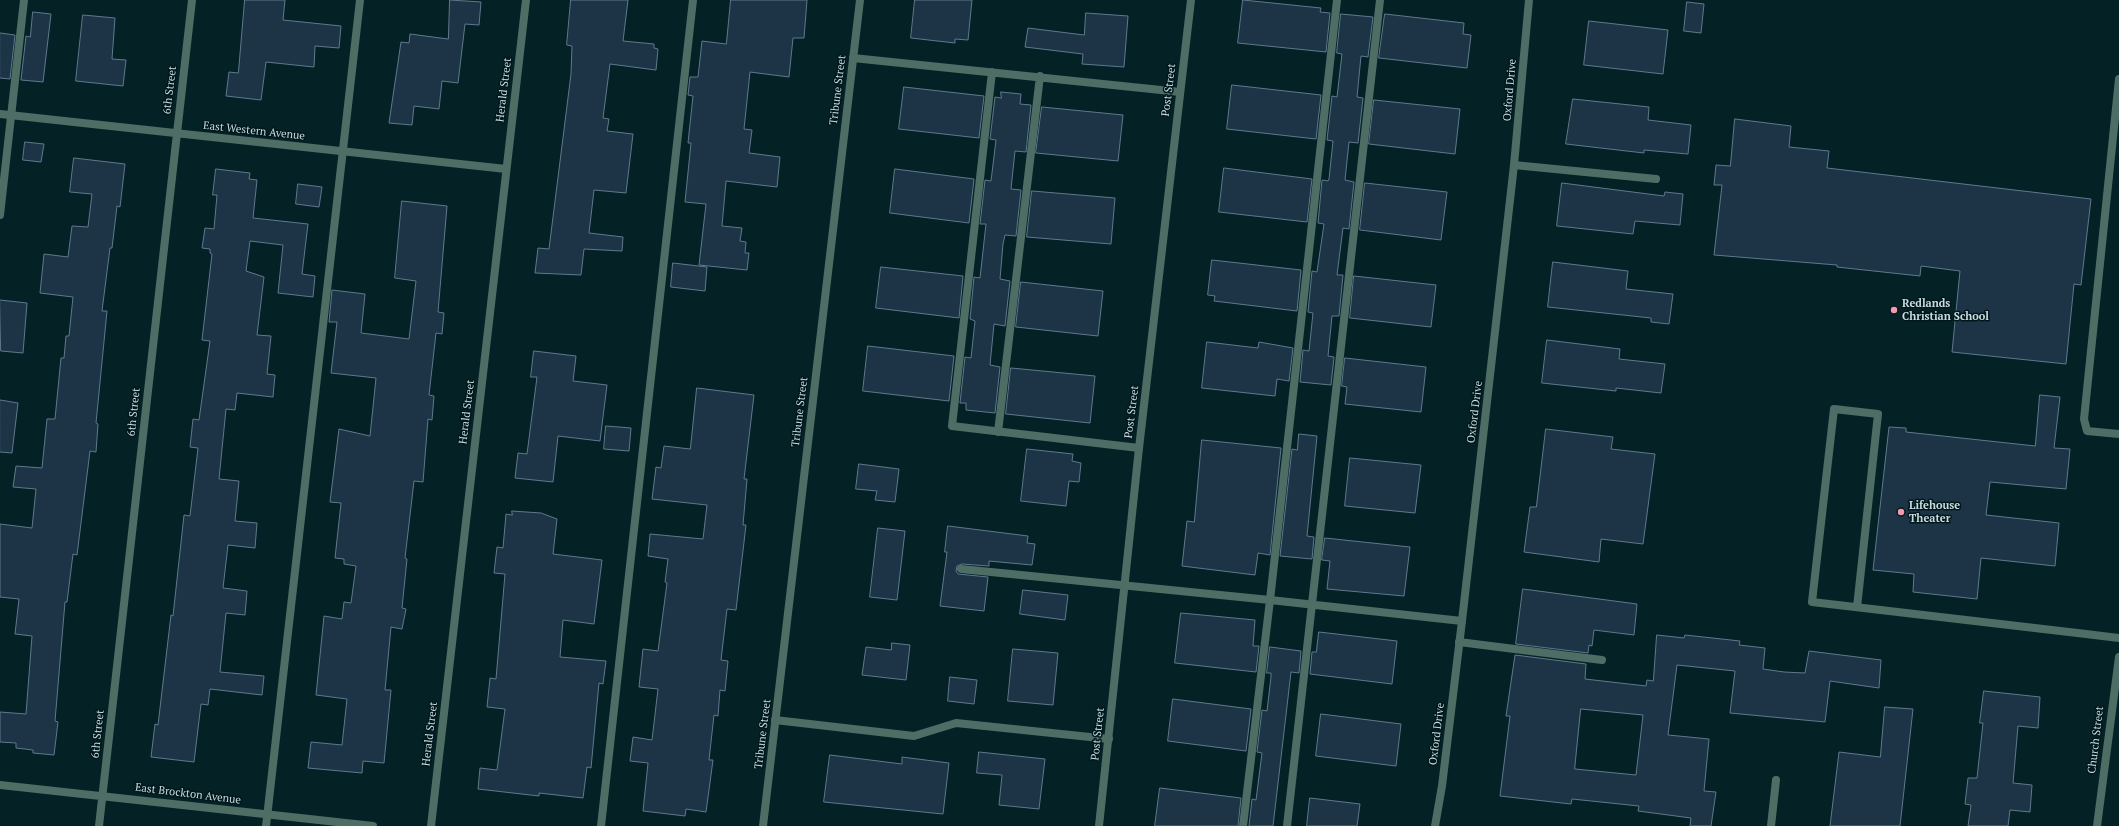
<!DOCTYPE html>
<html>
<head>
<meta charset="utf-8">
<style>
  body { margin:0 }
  canvas { display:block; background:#042126 }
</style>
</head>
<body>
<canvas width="2119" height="826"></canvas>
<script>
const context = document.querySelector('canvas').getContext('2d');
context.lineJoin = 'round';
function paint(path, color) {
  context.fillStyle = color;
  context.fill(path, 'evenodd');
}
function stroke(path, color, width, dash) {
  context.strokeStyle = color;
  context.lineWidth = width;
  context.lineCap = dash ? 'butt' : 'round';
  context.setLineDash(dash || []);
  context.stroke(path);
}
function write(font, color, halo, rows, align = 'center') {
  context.font = font + ' "PT Serif",serif';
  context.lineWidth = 3;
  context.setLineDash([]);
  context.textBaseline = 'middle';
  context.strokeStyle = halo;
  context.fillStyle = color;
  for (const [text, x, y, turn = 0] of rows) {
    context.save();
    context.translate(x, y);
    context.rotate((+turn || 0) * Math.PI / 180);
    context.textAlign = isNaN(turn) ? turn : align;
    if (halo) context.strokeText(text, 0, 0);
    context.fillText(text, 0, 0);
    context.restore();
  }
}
const building = new Path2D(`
  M 245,0 L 285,0 L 283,20 L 341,26 L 339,48 L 315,46 L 314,67 L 266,62 L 261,100 L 226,96 L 229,72 L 238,73 Z
  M 450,0 L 481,2 L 479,25 L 465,24 L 458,83 L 442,81 L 439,109 L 414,106 L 412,125 L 389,123 L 401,42 L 409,43 L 410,34 L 448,39 Z
  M 571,0 L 628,0 L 623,41 L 654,44 L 654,48 L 658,49 L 656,70 L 610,64 L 603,118 L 609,119 L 607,131 L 633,134 L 626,193 L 594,190 L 589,233 L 623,237 L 622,251 L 584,249 L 581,275 L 535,273 L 538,248 L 549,249 L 571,74 L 572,46 L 567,45 Z
  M 731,0 L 807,0 L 804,38 L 793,38 L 789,77 L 750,72 L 744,129 L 752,130 L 749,153 L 780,157 L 777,187 L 726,181 L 722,226 L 742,228 L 740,241 L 746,242 L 745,253 L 749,253 L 747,270 L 699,265 L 706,204 L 685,202 L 691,143 L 688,143 L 693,96 L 688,95 L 690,77 L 698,77 L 702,41 L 726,44 Z
  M 915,0 L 972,0 L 968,40 L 955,39 L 955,43 L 911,38 Z
  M 1243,0 L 1321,8 L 1320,12 L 1330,13 L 1326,52 L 1238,43 Z
  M 1687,2 L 1704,4 L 1701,33 L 1684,31 Z
  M 33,12 L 51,14 L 43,82 L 21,80 L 26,36 L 30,37 Z
  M 1086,13 L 1128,16 L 1124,67 L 1082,64 L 1083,54 L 1025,47 L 1028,28 L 1084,35 Z
  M 1341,14 L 1373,17 L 1368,57 L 1361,56 L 1357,97 L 1363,98 L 1358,143 L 1349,142 L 1345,180 L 1354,182 L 1349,229 L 1343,228 L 1337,275 L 1343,275 L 1339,316 L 1332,316 L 1328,356 L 1334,357 L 1331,385 L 1300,382 L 1303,350 L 1309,351 L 1313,313 L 1308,312 L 1312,271 L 1317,272 L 1324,224 L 1318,223 L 1322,180 L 1328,181 L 1329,179 L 1333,141 L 1327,140 L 1332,96 L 1337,97 L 1342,54 L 1337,53 Z
  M 1385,14 L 1464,23 L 1463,34 L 1471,35 L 1467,68 L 1379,58 Z
  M 83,15 L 115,18 L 112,59 L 126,60 L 123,86 L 76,81 Z
  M 1589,21 L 1668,30 L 1663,74 L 1584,65 Z
  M 0,33 L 15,35 L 10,79 L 0,78 Z
  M 1232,85 L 1321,95 L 1316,139 L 1227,129 Z
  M 904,87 L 984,96 L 979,138 L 899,129 Z
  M 1001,92 L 1021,94 L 1020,104 L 1031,105 L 1026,152 L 1015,151 L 1011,189 L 1021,190 L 1016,236 L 1005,235 L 1003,244 L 1000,279 L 1010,281 L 1005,326 L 994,324 L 990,365 L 1000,367 L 995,413 L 966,410 L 966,403 L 960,403 L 965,357 L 971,358 L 975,321 L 970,319 L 974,277 L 980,278 L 986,224 L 980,224 L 985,180 L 991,181 L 996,140 L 990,139 L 995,97 L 1001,98 Z
  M 1573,99 L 1649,107 L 1648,120 L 1691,125 L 1688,154 L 1644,150 L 1644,153 L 1566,144 Z
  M 1374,100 L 1460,109 L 1455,154 L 1369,144 Z
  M 1042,107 L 1123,115 L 1118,161 L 1036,153 Z
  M 1735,119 L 1791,126 L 1789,147 L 1829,151 L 1827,168 L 2091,199 L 2081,285 L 2074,284 L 2066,364 L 1952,352 L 1960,271 L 1921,266 L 1920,276 L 1837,267 L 1837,265 L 1714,255 L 1722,185 L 1714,185 L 1716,165 L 1730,166 Z
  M 25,142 L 44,144 L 41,162 L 23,160 Z
  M 74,158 L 125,164 L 120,207 L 117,206 L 112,248 L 110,248 L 102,311 L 107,311 L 96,423 L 98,424 L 96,452 L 90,451 L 77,555 L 73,554 L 67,602 L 65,602 L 55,721 L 58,722 L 54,755 L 33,753 L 33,750 L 16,748 L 16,743 L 0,742 L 0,712 L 26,714 L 32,636 L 15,634 L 19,599 L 0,597 L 0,524 L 32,528 L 36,489 L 13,487 L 16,466 L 42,468 L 47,419 L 55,419 L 61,358 L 64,358 L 66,336 L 69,336 L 73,297 L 40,293 L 44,254 L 68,257 L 72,226 L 88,227 L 92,194 L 70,192 Z
  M 1224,168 L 1312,179 L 1307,222 L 1219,212 Z
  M 216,169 L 250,173 L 249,179 L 257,180 L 253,218 L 308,224 L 302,274 L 315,276 L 313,297 L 278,293 L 283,245 L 250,241 L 246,271 L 264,277 L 257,335 L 271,336 L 267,374 L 275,375 L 273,397 L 237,393 L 235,410 L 226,409 L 219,479 L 239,481 L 235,521 L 257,523 L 255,548 L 228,545 L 223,588 L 247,591 L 245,615 L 226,613 L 220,672 L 264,676 L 262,695 L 210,689 L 208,705 L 201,704 L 194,762 L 151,757 L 155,724 L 158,725 L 171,615 L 173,616 L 184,515 L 190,516 L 198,448 L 190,447 L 193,419 L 199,420 L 210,341 L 202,340 L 212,254 L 210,253 L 210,249 L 202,248 L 205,228 L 214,229 L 217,195 L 213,195 Z
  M 895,169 L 974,179 L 969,223 L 890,213 Z
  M 1365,183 L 1447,192 L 1441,240 L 1360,230 Z
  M 1562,183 L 1664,196 L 1665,192 L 1683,194 L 1680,225 L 1635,221 L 1633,234 L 1557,226 Z
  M 298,184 L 322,187 L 319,207 L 296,204 Z
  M 1032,191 L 1115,198 L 1111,244 L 1027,237 Z
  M 402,201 L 447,206 L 438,312 L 444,313 L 442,334 L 436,333 L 429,395 L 434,396 L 432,420 L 428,419 L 423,482 L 414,481 L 405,558 L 407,559 L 402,608 L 406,609 L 402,629 L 391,627 L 385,690 L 391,690 L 384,763 L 363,761 L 362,773 L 308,768 L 311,742 L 342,745 L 347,699 L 316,695 L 324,616 L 342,619 L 344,602 L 351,603 L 356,566 L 344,564 L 344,559 L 335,558 L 341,503 L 330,502 L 339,429 L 370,436 L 376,378 L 331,373 L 337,322 L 329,322 L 332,290 L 365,294 L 361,333 L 409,339 L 416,281 L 395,278 Z
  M 1212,260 L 1301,270 L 1297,311 L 1214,301 L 1215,296 L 1208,295 Z
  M 1553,262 L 1628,271 L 1626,289 L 1673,294 L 1669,324 L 1651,322 L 1651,318 L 1548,307 Z
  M 673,263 L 707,267 L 705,291 L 671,287 Z
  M 881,267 L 963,276 L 959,318 L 876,308 Z
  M 1354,276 L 1436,285 L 1431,327 L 1350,318 Z
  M 1021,282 L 1103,291 L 1098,336 L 1016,327 Z
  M 0,300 L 27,303 L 23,353 L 1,351 Z
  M 1547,340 L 1620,349 L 1619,359 L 1665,364 L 1661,393 L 1616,388 L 1616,391 L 1542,383 Z
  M 1207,342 L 1258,348 L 1259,342 L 1293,348 L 1289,381 L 1277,379 L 1275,396 L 1202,388 Z
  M 868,346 L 954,356 L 949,401 L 863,391 Z
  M 534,351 L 576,356 L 573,381 L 607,385 L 600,441 L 558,436 L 553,482 L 515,478 L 518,453 L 527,454 L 537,377 L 531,377 Z
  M 1345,358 L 1426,367 L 1421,412 L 1345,404 L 1347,387 L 1342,386 Z
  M 1011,368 L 1095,376 L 1090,423 L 1006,414 Z
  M 697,388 L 754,395 L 744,479 L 747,479 L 743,525 L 746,525 L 736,610 L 727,609 L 721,660 L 728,661 L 725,691 L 720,690 L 718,716 L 714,715 L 709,760 L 713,760 L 706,812 L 686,809 L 685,816 L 643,811 L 648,763 L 630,761 L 633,737 L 652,740 L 658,689 L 639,687 L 643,649 L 658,651 L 667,583 L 665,582 L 668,559 L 648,556 L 650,534 L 703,539 L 707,505 L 652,499 L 656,467 L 661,468 L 664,446 L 690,449 Z
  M 2040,395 L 2060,397 L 2054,448 L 2070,449 L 2066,489 L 1990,482 L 1986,515 L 2059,523 L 2055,566 L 1981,558 L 1977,599 L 1913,592 L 1914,574 L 1873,570 L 1889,427 L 1906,428 L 1906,432 L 2035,446 Z
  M 0,400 L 18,403 L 12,453 L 0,452 Z
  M 606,426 L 631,428 L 629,451 L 604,449 Z
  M 1546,429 L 1613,437 L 1611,449 L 1655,454 L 1643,544 L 1601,539 L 1599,562 L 1524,552 L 1530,507 L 1536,507 Z
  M 1299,434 L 1317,436 L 1307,536 L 1314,537 L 1312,559 L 1280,556 L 1292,449 L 1297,450 Z
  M 1202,440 L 1281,448 L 1270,555 L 1258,553 L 1255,575 L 1182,566 L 1187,521 L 1194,522 Z
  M 1027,449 L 1073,454 L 1072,461 L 1081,463 L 1079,482 L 1069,481 L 1066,506 L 1021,501 Z
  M 1350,458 L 1421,465 L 1415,513 L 1345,506 Z
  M 859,464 L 899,469 L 895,502 L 875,500 L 877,491 L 856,489 Z
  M 512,511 L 541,513 L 557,519 L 553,554 L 602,560 L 594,624 L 563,620 L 560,657 L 606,661 L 603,684 L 599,683 L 591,768 L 587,767 L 583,798 L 539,793 L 539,796 L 478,789 L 480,768 L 497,770 L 505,709 L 487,707 L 490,678 L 496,679 L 505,574 L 494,573 L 497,547 L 503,548 L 506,514 L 512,515 Z
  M 948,526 L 1028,536 L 1027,543 L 1035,544 L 1032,565 L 989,561 L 989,566 L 962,564 L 957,566 L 956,571 L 958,574 L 988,577 L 984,611 L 940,606 L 947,552 L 945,552 Z
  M 878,528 L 905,531 L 897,600 L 870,597 Z
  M 1325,538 L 1410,547 L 1404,596 L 1327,589 L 1330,561 L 1322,560 Z
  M 1523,589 L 1637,604 L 1634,635 L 1594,630 L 1592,646 L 1589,645 L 1588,653 L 1516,644 Z
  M 1023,590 L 1068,595 L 1065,620 L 1020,614 Z
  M 1181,613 L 1255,620 L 1253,646 L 1259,646 L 1256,672 L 1175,663 Z
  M 1319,632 L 1397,641 L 1392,684 L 1310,674 L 1312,652 L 1316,652 Z
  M 1657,635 L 1684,638 L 1685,635 L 1740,641 L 1739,645 L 1765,648 L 1763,669 L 1784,672 L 1805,673 L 1809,651 L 1881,660 L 1879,688 L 1830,681 L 1825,722 L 1730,713 L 1735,671 L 1677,665 L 1668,735 L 1709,739 L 1704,791 L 1716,792 L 1711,826 L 1690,826 L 1691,818 L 1638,811 L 1639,806 L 1572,799 L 1571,804 L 1500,796 L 1510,716 L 1506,716 L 1515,655 L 1586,664 L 1585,679 L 1646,686 L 1647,680 L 1653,681 ZM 1581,709 L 1643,715 L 1636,775 L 1575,769 Z
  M 892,643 L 910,645 L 906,680 L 862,675 L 866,647 L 891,650 Z
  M 1270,647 L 1301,651 L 1299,673 L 1291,672 L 1273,826 L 1249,826 L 1252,799 L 1256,800 L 1262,753 L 1257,752 L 1262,710 L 1267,711 L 1271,677 L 1271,673 L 1267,673 Z
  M 1013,649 L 1058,653 L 1053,705 L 1008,701 Z
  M 950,677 L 977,680 L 974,704 L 948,701 Z
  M 1984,691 L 2040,697 L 2038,728 L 2018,726 L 2013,783 L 2032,785 L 2030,812 L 2010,810 L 2008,826 L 1968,826 L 1971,805 L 1965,804 L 1968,778 L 1977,778 L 1983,723 L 1980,723 Z
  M 1173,699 L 1251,709 L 1246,751 L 1168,741 Z
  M 1885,707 L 1913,709 L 1900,826 L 1830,826 L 1839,752 L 1880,757 Z
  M 1321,714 L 1401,724 L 1396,766 L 1316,756 Z
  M 979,752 L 1045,759 L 1039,809 L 999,805 L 1002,775 L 977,773 Z
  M 830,755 L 902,764 L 902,757 L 949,763 L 943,814 L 824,802 Z
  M 1160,788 L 1241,798 L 1238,826 L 1155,826 Z
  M 1310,798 L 1360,804 L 1357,826 L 1307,826 Z`);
const service = new Path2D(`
  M 853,58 L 1180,92
  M 992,72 L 952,426 L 1139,448
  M 2119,79 L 2084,419 L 2087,431 L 2119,434
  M 1514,165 L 1656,179
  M 0,215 L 24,0
  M 998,432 L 1040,76
  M 961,569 L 1270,600 L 1337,0
  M 1857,607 L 1878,414 L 1834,409 L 1812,602 L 2086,634 L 2119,638
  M 1459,642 L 1602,660
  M 775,720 L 914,736 L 956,723 L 1109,739
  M 266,826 L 360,0
  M 601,826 L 693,0
  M 1243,826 L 1270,600 L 1462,621
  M 1287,826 L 1380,0`);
const minor = new Path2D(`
  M 0,114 L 506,169
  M 0,785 L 373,826
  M 99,826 L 192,0
  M 431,826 L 526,0
  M 763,826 L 860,0
  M 1099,826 L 1139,448 L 1191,0
  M 1435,826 L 1442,786 L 1462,621 L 1514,165 L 1529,0
  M 1771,826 L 1776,780`);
const tertiary = new Path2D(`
  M 2097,826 L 2119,657`);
const markers = [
  [1894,310,4,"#f39aac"],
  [1901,512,4,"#f39aac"]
];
const streetNames = [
  ["6th Street",170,90,-83],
  ["Herald Street",504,90,-83],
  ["Tribune Street",838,90,-83],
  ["Post Street",1169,90,-83],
  ["Oxford Drive",1510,90,-85],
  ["East Western Avenue",254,131,6],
  ["6th Street",134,412,-84],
  ["Herald Street",467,412,-83],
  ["Tribune Street",800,412,-83],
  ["Post Street",1132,412,-83],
  ["Oxford Drive",1475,412,-83],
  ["6th Street",98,734,-84],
  ["Herald Street",430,734,-83],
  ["Tribune Street",763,734,-83],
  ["Post Street",1098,734,-84],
  ["Oxford Drive",1437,734,-83],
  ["Church Street",2096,740,-83],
  ["East Brockton Avenue",188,794,7]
];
const poiNames = [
  ["Redlands",1902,304],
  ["Christian School",1902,317],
  ["Lifehouse",1909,506],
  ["Theater",1909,519]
];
paint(building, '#1c3446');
stroke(building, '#5e798d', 1);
stroke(service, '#4e6d65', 8);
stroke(minor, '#4e6d65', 8);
stroke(tertiary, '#4e6d65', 8);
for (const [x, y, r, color] of markers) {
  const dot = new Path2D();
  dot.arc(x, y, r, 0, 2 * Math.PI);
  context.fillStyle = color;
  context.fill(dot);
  stroke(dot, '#00181c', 1.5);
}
write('11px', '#c8dce0', '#00181c', streetNames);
write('bold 11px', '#c8dce0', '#00181c', poiNames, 'left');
</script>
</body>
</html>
